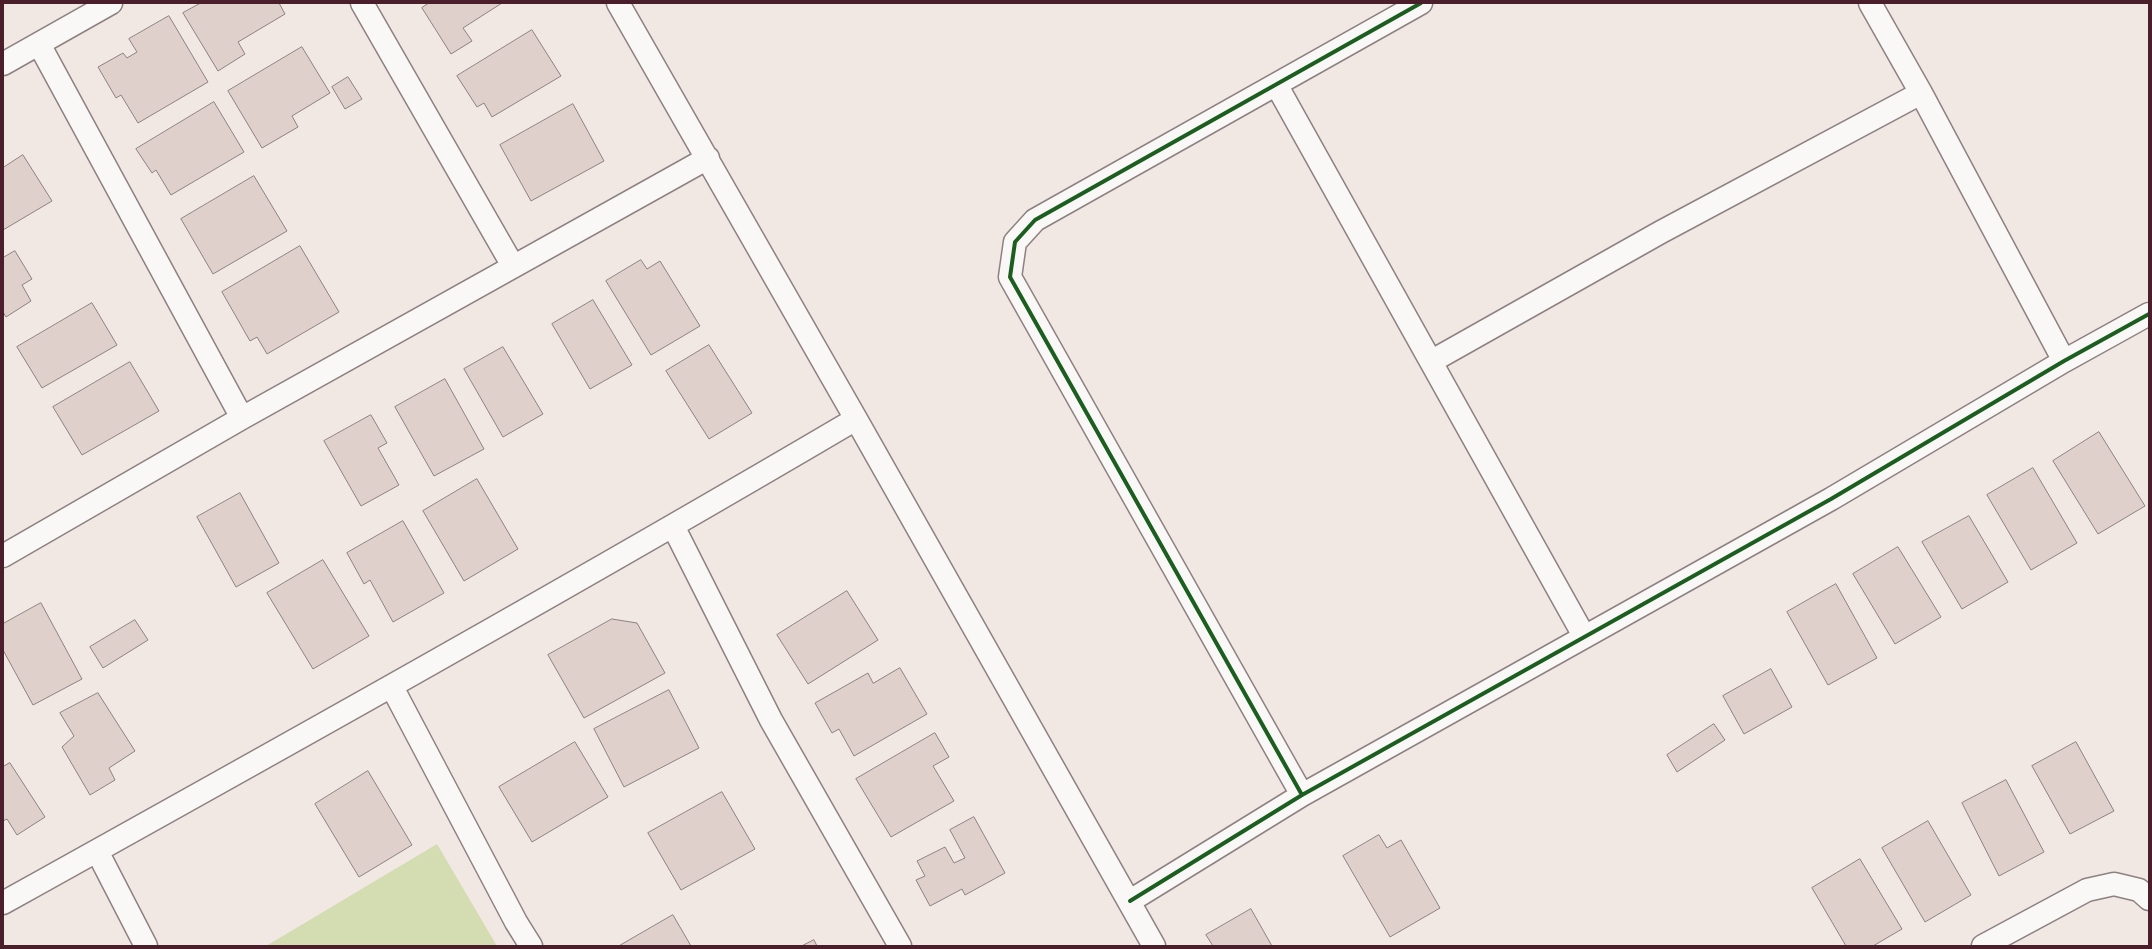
<!DOCTYPE html>
<html>
<head>
<meta charset="utf-8">
<style>
  body { margin:0 }
  #map { position:relative; width:2152px; height:949px; overflow:hidden; background:#f1e8e4; font-family:"Architects Daughter",sans-serif }
  canvas { display:block }
  .frame { position:absolute; inset:0; border:4px solid #4a1f2b; pointer-events:none }
</style>
</head>
<body>
<div id="map">
<canvas width="2152" height="949"></canvas>
<div class="frame"></div>
</div>
<script>
const context = document.querySelector('canvas').getContext('2d');
context.lineJoin = 'round';
function paint(path, color) {
  context.fillStyle = color;
  context.fill(path, 'evenodd');
}
function stroke(path, color, width, dash) {
  context.strokeStyle = color;
  context.lineWidth = width;
  context.lineCap = dash ? 'butt' : 'round';
  context.setLineDash(dash || []);
  context.stroke(path);
}
const green = new Path2D(`
  M 437,844 L 497,946 L 266,946 Z`);
const building = new Path2D(`
  M 201,3 L 279,3 L 285,14 L 238,42 L 245,54 L 218,71 L 183,13 Z
  M 429,3 L 502,3 L 463,28 L 472,41 L 451,54 L 422,8 Z
  M 169,16 L 208,82 L 138,123 L 121,95 L 116,98 L 98,67 L 123,53 L 127,58 L 137,52 L 129,39 Z
  M 532,30 L 561,76 L 492,117 L 484,103 L 477,107 L 457,76 Z
  M 302,47 L 330,93 L 292,116 L 298,127 L 262,148 L 228,91 Z
  M 348,77 L 362,99 L 345,109 L 332,87 Z
  M 214,102 L 244,152 L 171,195 L 156,170 L 152,173 L 136,149 Z
  M 573,104 L 604,161 L 531,201 L 500,145 Z
  M 23,155 L 52,201 L 3,230 L 3,168 Z
  M 254,176 L 287,231 L 213,274 L 181,219 Z
  M 300,246 L 339,312 L 267,354 L 257,337 L 250,341 L 222,292 Z
  M 15,251 L 32,279 L 22,285 L 31,301 L 6,317 L 3,312 L 3,258 Z
  M 641,260 L 647,269 L 660,261 L 700,326 L 651,355 L 606,281 Z
  M 593,300 L 632,365 L 590,389 L 552,324 Z
  M 92,303 L 117,345 L 42,388 L 17,347 Z
  M 709,345 L 752,413 L 709,439 L 666,371 Z
  M 503,347 L 543,414 L 503,437 L 464,369 Z
  M 130,362 L 159,411 L 82,455 L 53,407 Z
  M 445,379 L 484,449 L 434,476 L 395,407 Z
  M 371,415 L 387,443 L 378,448 L 399,485 L 361,506 L 324,441 Z
  M 2099,432 L 2145,506 L 2098,534 L 2053,461 Z
  M 2033,468 L 2077,543 L 2031,570 L 1987,495 Z
  M 477,479 L 518,549 L 464,581 L 423,511 Z
  M 240,493 L 279,563 L 236,587 L 197,517 Z
  M 1969,516 L 2008,582 L 1962,609 L 1922,542 Z
  M 403,521 L 444,593 L 393,622 L 370,580 L 364,584 L 347,553 Z
  M 1898,547 L 1941,617 L 1895,644 L 1853,574 Z
  M 323,560 L 369,636 L 313,669 L 267,593 Z
  M 1836,584 L 1877,658 L 1828,685 L 1787,612 Z
  M 847,591 L 878,640 L 808,684 L 777,635 Z
  M 41,603 L 82,679 L 33,705 L 3,650 L 3,624 Z
  M 612,619 L 637,623 L 665,673 L 584,718 L 548,655 Z
  M 135,620 L 148,640 L 103,668 L 90,647 Z
  M 900,668 L 927,714 L 854,756 L 839,729 L 832,733 L 815,703 L 868,673 L 873,683 Z
  M 1771,669 L 1792,707 L 1744,734 L 1723,696 Z
  M 669,690 L 699,748 L 624,787 L 594,729 Z
  M 98,693 L 135,751 L 109,768 L 115,780 L 90,795 L 62,747 L 74,736 L 60,713 Z
  M 1714,724 L 1725,740 L 1677,772 L 1667,755 Z
  M 935,733 L 949,757 L 933,766 L 954,801 L 891,837 L 856,779 Z
  M 575,742 L 608,797 L 532,842 L 499,787 Z
  M 2076,742 L 2114,811 L 2070,834 L 2032,766 Z
  M 10,763 L 45,817 L 17,835 L 7,819 L 3,821 L 3,767 Z
  M 368,771 L 412,845 L 359,877 L 315,804 Z
  M 2006,780 L 2044,852 L 1999,876 L 1962,803 Z
  M 722,792 L 755,849 L 681,890 L 648,833 Z
  M 974,817 L 1005,873 L 965,895 L 962,889 L 930,906 L 916,880 L 925,876 L 917,861 L 945,847 L 954,863 L 965,858 L 950,830 Z
  M 1928,821 L 1971,895 L 1925,922 L 1882,848 Z
  M 1379,835 L 1387,848 L 1401,840 L 1440,908 L 1390,937 L 1343,856 Z
  M 1860,859 L 1902,929 L 1873,946 L 1846,946 L 1812,888 Z
  M 1251,909 L 1272,946 L 1213,946 L 1206,935 Z
  M 673,915 L 691,946 L 619,946 Z
  M 814,940 L 817,946 L 802,946 Z`);
const street = new Path2D(`
  M 362,3 L 513,266
  M 618,3 L 856,419 L 1154,946
  M 1870,3 L 1921,93 L 2064,361
  M 39,44 L 242,418
  M 3,64 L 111,3
  M 1277,86 L 1584,636
  M 1432,361 L 1661,232 L 1921,93
  M 673,526 L 771,720 L 900,946
  M 3,556 L 242,418 L 708,158
  M 392,687 L 516,922 L 531,946
  M 1302,795 L 1010,277 L 1015,242 L 1035,220 L 1421,3
  M 97,851 L 146,946
  M 1130,901 L 1302,795 L 1831,499 L 2064,361 L 2149,314
  M 3,903 C 289,744 574,585 856,419
  M 1983,946 L 2087,890 L 2114,884 L 2139,890 L 2149,899`);
const cycleway = new Path2D(`
  M 1302,795 L 1010,277 L 1015,242 L 1035,220 L 1421,3
  M 1130,901 L 1302,795 L 1831,499 L 2064,361 L 2149,314`);
paint(green, '#d4dcb1');
paint(building, '#e0d0cc');
stroke(building, '#8d8182', 1);
stroke(street, '#8d8182', 25);
stroke(street, '#faf8f6', 22);
stroke(cycleway, '#1b5e20', 4);
</script>
</body>
</html>
